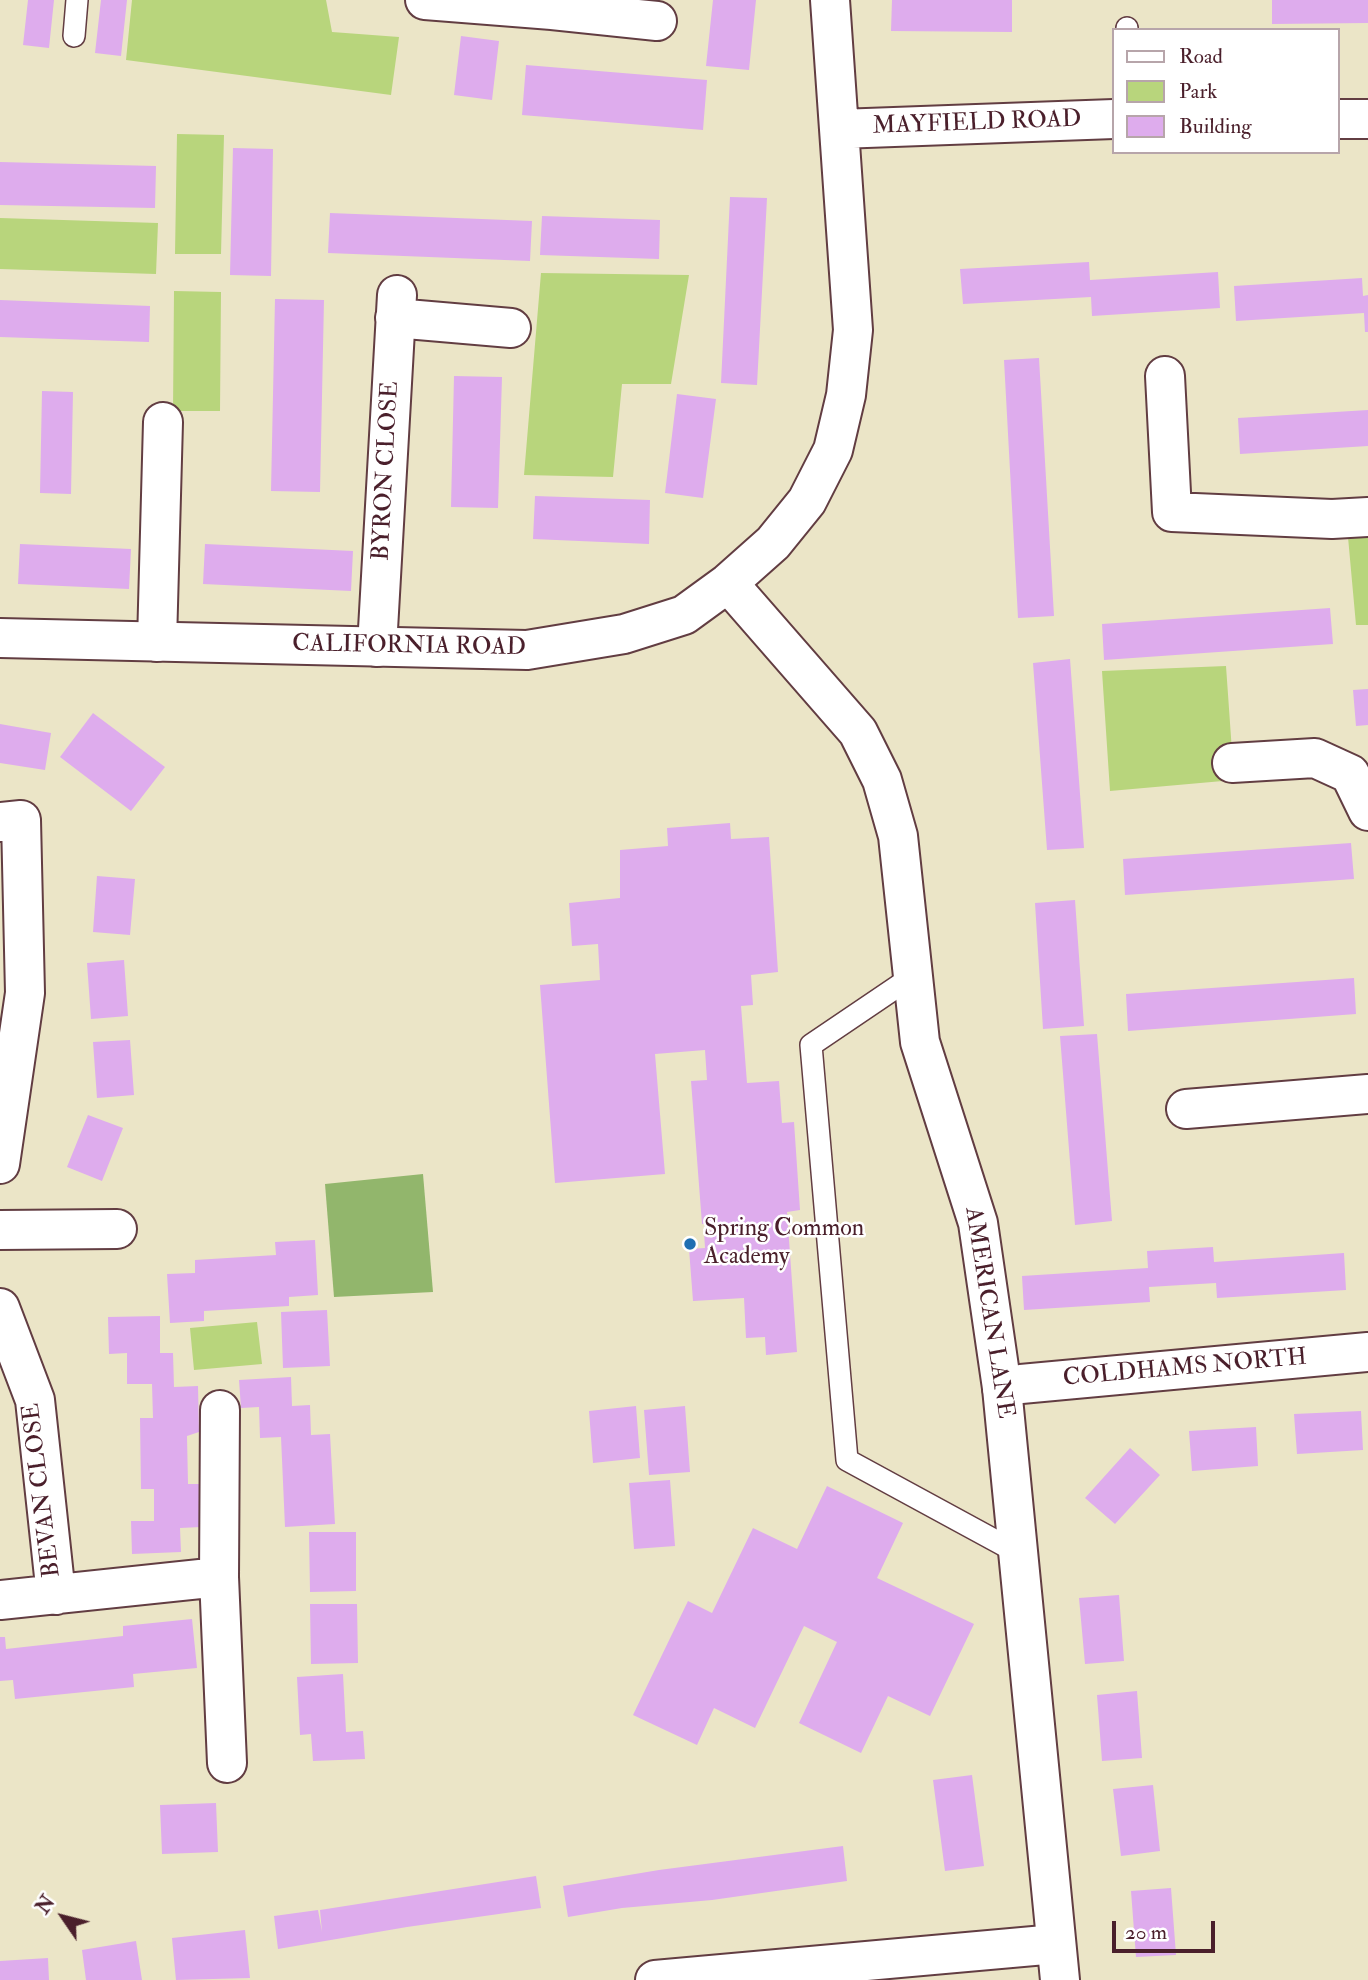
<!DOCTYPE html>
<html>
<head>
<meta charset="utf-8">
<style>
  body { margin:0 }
  #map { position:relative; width:1368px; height:1980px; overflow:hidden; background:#ebe5c7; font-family:"IM FELL Double Pica",serif }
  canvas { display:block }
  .legend { position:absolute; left:1112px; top:28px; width:228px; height:126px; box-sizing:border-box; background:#fff; border:2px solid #b7a5aa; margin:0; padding:9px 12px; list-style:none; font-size:21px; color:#4a1f2b }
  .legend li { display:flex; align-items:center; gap:14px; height:35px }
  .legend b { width:35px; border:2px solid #b7a5aa }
  .north { position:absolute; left:28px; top:1882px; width:70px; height:70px; -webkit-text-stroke:5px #fff; paint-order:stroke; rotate:305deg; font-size:19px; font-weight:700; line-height:28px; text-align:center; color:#4a1f2b }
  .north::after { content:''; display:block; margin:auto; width:24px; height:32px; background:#4a1f2b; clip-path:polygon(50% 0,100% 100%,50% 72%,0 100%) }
  .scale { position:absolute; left:1112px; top:1921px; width:103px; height:32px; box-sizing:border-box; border:4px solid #4a1f2b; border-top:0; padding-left:9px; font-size:21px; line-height:24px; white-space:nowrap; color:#4a1f2b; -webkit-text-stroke:5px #fff; paint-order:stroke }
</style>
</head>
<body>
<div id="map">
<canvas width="1368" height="1980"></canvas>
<ul class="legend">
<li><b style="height:9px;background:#fff"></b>Road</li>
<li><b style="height:19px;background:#b8d57c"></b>Park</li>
<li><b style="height:19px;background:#deaced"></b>Building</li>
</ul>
<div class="north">N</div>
<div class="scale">20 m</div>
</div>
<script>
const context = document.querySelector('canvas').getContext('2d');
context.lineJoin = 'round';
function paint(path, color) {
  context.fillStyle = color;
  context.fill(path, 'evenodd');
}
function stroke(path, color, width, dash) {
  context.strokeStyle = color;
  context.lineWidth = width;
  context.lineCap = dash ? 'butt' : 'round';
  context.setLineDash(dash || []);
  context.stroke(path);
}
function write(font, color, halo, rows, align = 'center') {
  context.font = font + ' "IM FELL Double Pica",serif';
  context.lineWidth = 5;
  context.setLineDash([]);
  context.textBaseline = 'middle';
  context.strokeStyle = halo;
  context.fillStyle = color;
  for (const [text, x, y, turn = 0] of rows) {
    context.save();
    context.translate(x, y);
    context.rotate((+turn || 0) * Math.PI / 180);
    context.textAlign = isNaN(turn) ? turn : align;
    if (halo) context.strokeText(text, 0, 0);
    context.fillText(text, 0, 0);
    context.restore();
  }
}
const green = new Path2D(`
  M 132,0 L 326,0 L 332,32 L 399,37 L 391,95 L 126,60 Z
  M 177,134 L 224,135 L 221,254 L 175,254 Z
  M 0,218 L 158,223 L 156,274 L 0,269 Z
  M 541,273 L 689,275 L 671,384 L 622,384 L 613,477 L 524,475 Z
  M 174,291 L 221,292 L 220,411 L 173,411 Z
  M 1347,526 L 1368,526 L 1368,625 L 1356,625 Z
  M 1226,666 L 1234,780 L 1110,791 L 1102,671 Z
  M 257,1322 L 262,1364 L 194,1370 L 190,1328 Z`);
const forest = new Path2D(`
  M 423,1174 L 433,1292 L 334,1297 L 325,1184 Z`);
const building = new Path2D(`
  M 28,0 L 54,0 L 49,48 L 23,45 Z
  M 101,0 L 127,0 L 121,56 L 95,53 Z
  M 713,0 L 756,0 L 749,70 L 706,66 Z
  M 892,0 L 1012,0 L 1012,32 L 891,31 Z
  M 1272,0 L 1368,0 L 1368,23 L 1272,24 Z
  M 461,36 L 499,41 L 492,100 L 454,95 Z
  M 526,65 L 707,80 L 703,130 L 522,115 Z
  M 233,148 L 273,149 L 271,276 L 230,275 Z
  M 0,162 L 156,166 L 155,208 L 0,205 Z
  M 730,197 L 767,198 L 757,385 L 721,383 Z
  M 330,213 L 532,221 L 530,261 L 328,253 Z
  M 542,216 L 660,220 L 659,259 L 540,255 Z
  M 1089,262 L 1090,280 L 1218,272 L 1220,308 L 1092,316 L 1091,297 L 963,304 L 960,269 Z
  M 1362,278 L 1363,296 L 1368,295 L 1368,332 L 1365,332 L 1364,313 L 1236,321 L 1234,286 Z
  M 275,299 L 324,300 L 320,492 L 271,491 Z
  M 0,300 L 150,306 L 149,342 L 0,337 Z
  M 1039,358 L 1054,616 L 1018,618 L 1004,360 Z
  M 454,376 L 502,377 L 498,508 L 451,507 Z
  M 42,391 L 73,392 L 71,494 L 40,493 Z
  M 677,394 L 716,399 L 703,498 L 665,493 Z
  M 1368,410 L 1368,446 L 1240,454 L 1238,418 Z
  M 535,496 L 650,500 L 649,544 L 533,539 Z
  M 20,544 L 131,549 L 129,589 L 18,584 Z
  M 205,544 L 353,551 L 351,591 L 203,584 Z
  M 1330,608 L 1333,644 L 1104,660 L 1102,624 Z
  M 1070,659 L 1084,848 L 1047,850 L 1033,663 Z
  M 1368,689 L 1368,725 L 1356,726 L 1353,690 Z
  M 93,713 L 165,767 L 131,811 L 60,757 Z
  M 0,724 L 51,733 L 45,770 L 0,763 Z
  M 730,823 L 731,839 L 769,837 L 778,972 L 751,975 L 753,1005 L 741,1006 L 747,1083 L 779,1081 L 782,1123 L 794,1122 L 800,1210 L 787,1212 L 797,1352 L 766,1355 L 765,1337 L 746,1338 L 744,1298 L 693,1301 L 689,1249 L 705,1248 L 704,1231 L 724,1230 L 724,1222 L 702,1224 L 691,1081 L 707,1080 L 705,1050 L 655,1054 L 665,1174 L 555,1183 L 540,985 L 600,980 L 598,944 L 572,946 L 569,903 L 620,898 L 620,850 L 668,846 L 667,828 Z
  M 1351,843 L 1354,879 L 1125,895 L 1123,859 Z
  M 97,876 L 135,879 L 130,935 L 93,932 Z
  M 1075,900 L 1084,1026 L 1043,1029 L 1035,903 Z
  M 124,960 L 128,1016 L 91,1019 L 87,963 Z
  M 1354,978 L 1356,1014 L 1128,1031 L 1126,994 Z
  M 1097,1034 L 1112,1221 L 1075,1225 L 1060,1036 Z
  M 130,1040 L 134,1095 L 97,1098 L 93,1042 Z
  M 88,1115 L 123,1128 L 102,1181 L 67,1167 Z
  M 315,1240 L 318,1295 L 289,1297 L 289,1306 L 204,1311 L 204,1321 L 170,1323 L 167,1274 L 195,1273 L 195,1260 L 276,1255 L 275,1242 Z
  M 1213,1247 L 1214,1262 L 1344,1253 L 1346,1290 L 1217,1298 L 1216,1283 L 1182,1285 L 1149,1287 L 1150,1302 L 1024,1310 L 1022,1276 L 1148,1268 L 1147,1251 Z
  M 327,1310 L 330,1366 L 283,1368 L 281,1312 Z
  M 160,1316 L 160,1353 L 173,1353 L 174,1387 L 198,1386 L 199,1432 L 187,1436 L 188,1484 L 200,1484 L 201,1527 L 180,1528 L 181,1552 L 132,1554 L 131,1521 L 154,1521 L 154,1489 L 141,1489 L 140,1418 L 153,1418 L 152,1384 L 127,1384 L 127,1353 L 109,1354 L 108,1317 Z
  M 291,1377 L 292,1406 L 310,1405 L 311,1435 L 330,1434 L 335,1524 L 285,1527 L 281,1437 L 260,1438 L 259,1407 L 241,1408 L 239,1380 Z
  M 636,1406 L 640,1458 L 593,1463 L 589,1411 Z
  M 685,1406 L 690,1472 L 649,1475 L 644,1410 Z
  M 1361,1411 L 1363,1450 L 1297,1454 L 1294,1414 Z
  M 1256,1427 L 1258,1466 L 1192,1471 L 1189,1431 Z
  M 1130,1448 L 1160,1475 L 1115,1524 L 1085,1498 Z
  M 670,1480 L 675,1546 L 634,1549 L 629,1483 Z
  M 827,1486 L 903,1523 L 877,1578 L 974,1624 L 930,1716 L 888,1696 L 861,1753 L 799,1723 L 837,1642 L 804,1626 L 755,1728 L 714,1708 L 697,1745 L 633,1715 L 688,1601 L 712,1613 L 753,1528 L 797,1549 Z
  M 309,1532 L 356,1532 L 356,1591 L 310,1592 Z
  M 1119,1595 L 1124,1661 L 1085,1664 L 1079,1598 Z
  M 310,1604 L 357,1604 L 358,1663 L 311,1664 Z
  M 192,1619 L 197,1668 L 133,1674 L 134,1687 L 15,1699 L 13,1680 L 0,1681 L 0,1637 L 5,1637 L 6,1649 L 123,1636 L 123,1626 Z
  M 343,1674 L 346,1732 L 363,1731 L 365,1759 L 313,1761 L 311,1734 L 300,1735 L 297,1677 Z
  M 1137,1691 L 1142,1758 L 1102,1761 L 1097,1695 Z
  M 972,1775 L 984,1866 L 945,1871 L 933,1780 Z
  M 1153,1785 L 1160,1851 L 1121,1856 L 1113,1789 Z
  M 216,1803 L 218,1852 L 162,1854 L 160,1805 Z
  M 843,1846 L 847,1881 L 712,1900 L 622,1908 L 568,1917 L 563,1886 L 659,1870 Z
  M 536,1876 L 541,1908 L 407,1927 L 278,1949 L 274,1916 L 318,1910 L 322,1932 L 320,1910 Z
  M 1171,1888 L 1176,1955 L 1136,1957 L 1131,1891 Z
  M 245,1930 L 250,1978 L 176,1980 L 172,1938 Z
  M 136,1941 L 142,1980 L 86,1980 L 82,1950 Z
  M 48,1958 L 49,1980 L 0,1980 L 0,1961 Z`);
const service = new Path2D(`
  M 1127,28 L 1127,30
  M 74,36 L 77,0
  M 913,976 L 811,1045 L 847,1460 L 1020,1554`);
const minor = new Path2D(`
  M 425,0 L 552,10 L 657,21
  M 395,318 L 511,328
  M 1165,376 L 1172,512 L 1332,519 L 1368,517
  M 157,642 L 163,422
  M 377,647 L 397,295
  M 1232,763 L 1315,758 L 1350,774 L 1368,811
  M 0,822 L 21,820 L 25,993 L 0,1164
  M 1186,1109 L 1368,1094
  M 0,1230 L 117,1229
  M 0,1308 L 35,1400 L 56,1595
  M 1002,1388 L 1021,1384 L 1368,1352
  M 220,1410 L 219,1577 L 227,1763
  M 0,1600 L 219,1577
  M 655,1980 L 1056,1944`);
const tertiary = new Path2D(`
  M 1338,119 L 1368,119
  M 839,129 L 1114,119
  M 728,583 L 858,732 L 882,780 L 898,836 L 920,1042 L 978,1223 L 1002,1388 L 1060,1980
  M 0,638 L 527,650 L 624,634 L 684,615 L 728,583 L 773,543 L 807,501 L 833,450 L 846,395 L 853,330 L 830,0`);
const markers = [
  [690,1244,7,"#1f6fb2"]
];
const streetNames = [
  ["MAYFIELD ROAD",977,124,-2],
  ["BYRON CLOSE",387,471,-87],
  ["CALIFORNIA ROAD",409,647,1],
  ["AMERICAN LANE",988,1313,81],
  ["COLDHAMS NORTH",1185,1369,-5],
  ["BEVAN CLOSE",43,1490,-97]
];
const poiNames = [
  ["Spring Common",704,1230],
  ["Academy",704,1258]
];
paint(green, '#b8d57c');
paint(forest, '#92b66c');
paint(building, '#deaced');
stroke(service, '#623d42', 24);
stroke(minor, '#623d42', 42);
stroke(tertiary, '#623d42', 42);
stroke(service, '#fff', 21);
stroke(minor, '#fff', 38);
stroke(tertiary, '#fff', 38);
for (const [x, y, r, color] of markers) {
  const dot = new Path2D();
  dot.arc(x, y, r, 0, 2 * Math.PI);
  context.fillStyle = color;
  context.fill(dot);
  stroke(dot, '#fff', 2.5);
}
write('24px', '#4a1f2b', '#fff', streetNames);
write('24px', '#4a1f2b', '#fff', poiNames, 'left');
</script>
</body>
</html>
